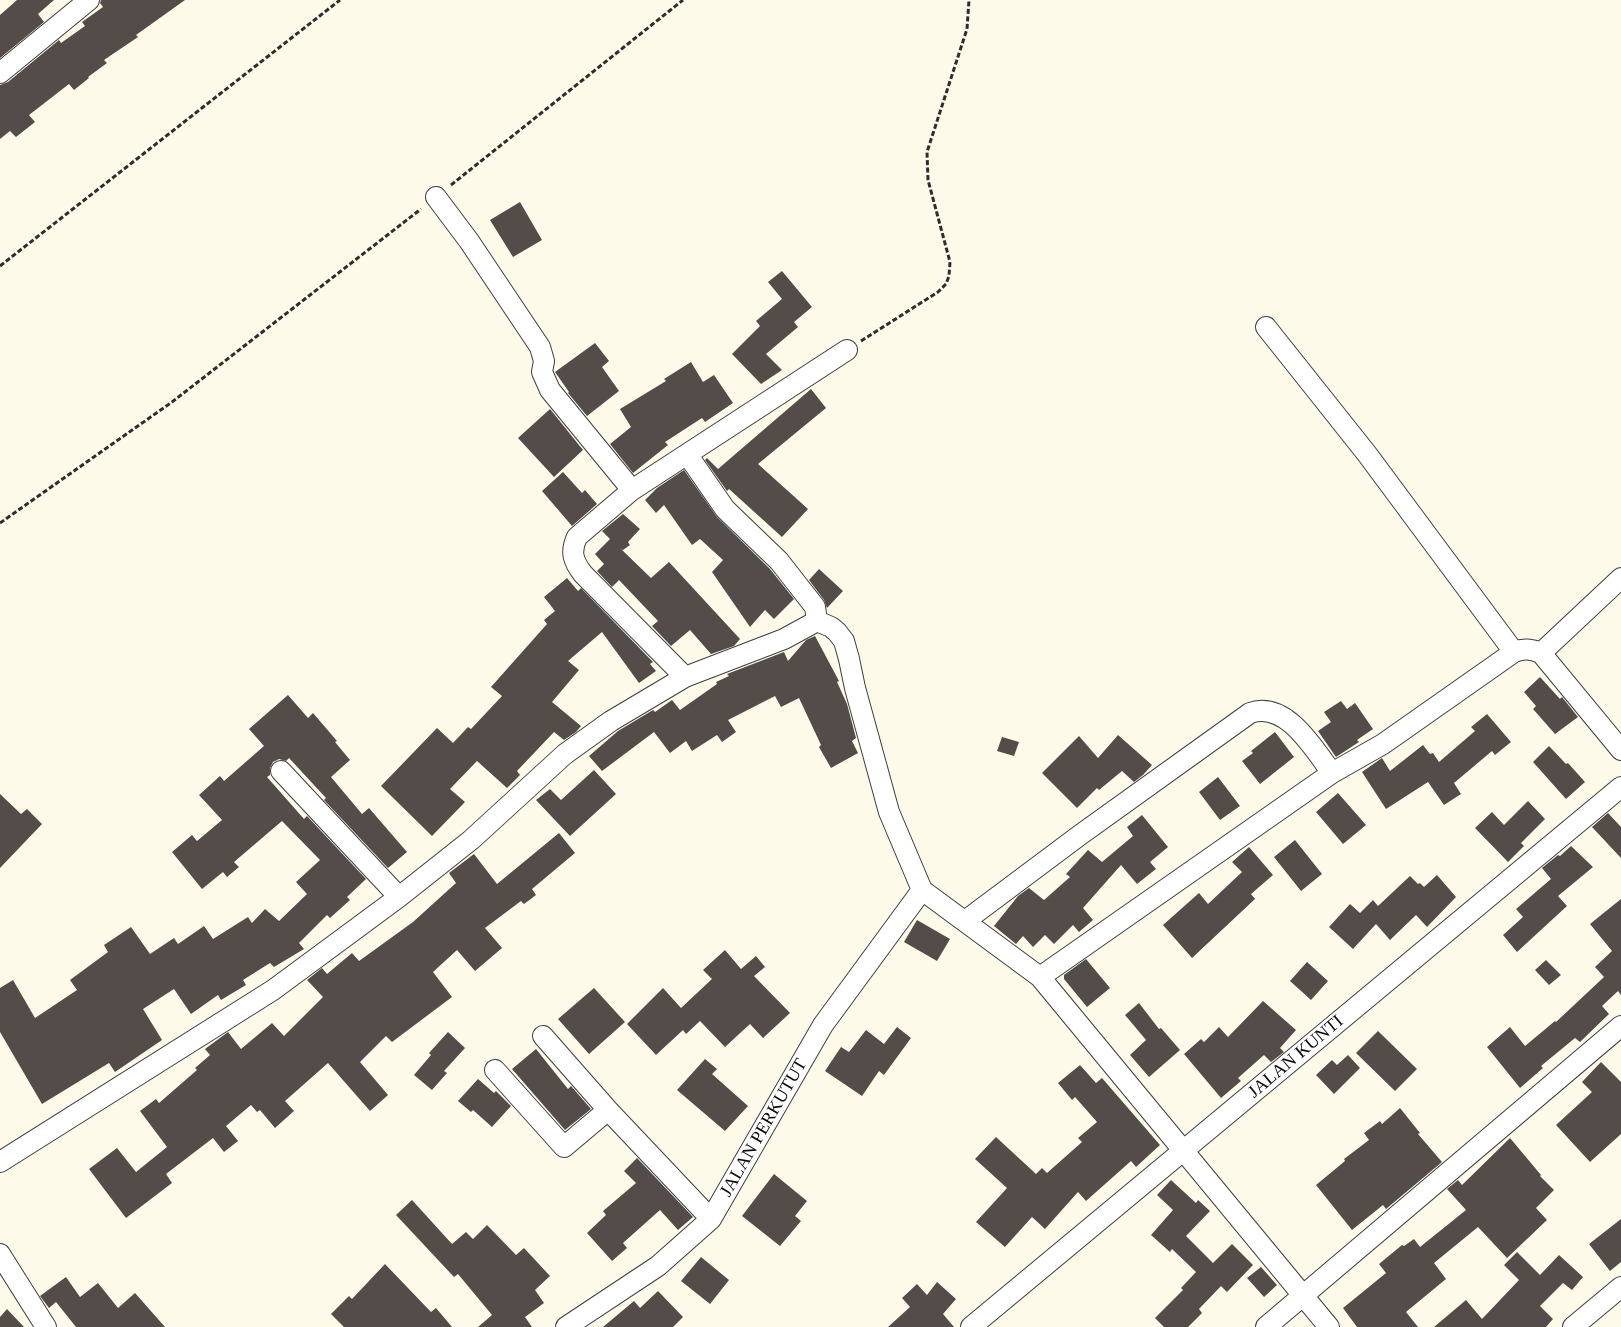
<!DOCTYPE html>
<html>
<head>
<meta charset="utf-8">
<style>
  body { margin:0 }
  canvas { display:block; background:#fefaea }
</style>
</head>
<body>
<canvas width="1621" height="1327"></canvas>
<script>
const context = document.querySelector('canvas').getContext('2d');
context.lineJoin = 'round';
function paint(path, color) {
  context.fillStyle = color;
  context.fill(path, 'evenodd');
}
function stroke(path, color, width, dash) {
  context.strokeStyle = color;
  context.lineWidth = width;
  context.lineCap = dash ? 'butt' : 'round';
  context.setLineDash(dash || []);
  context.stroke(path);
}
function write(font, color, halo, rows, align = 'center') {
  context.font = font + ' "Times New Roman",serif';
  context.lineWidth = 5;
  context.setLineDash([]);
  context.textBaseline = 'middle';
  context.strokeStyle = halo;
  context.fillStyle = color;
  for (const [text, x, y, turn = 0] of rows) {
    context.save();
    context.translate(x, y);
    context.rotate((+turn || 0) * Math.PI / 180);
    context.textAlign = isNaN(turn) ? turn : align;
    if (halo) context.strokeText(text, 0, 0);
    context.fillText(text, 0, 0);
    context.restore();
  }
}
const building = new Path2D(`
  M 17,0 L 54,0 L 38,14 L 44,22 L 0,58 L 0,15 Z
  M 101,0 L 185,0 L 136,35 L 138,37 L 104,60 L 107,63 L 88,77 L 89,78 L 74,90 L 69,84 L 29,115 L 35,122 L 16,137 L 10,131 L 0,139 L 0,85 L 8,82 L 59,40 L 61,43 L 85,26 L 82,22 L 103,7 L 100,3 Z
  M 520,202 L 542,240 L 513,257 L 490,220 Z
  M 782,271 L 812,307 L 794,322 L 798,327 L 766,354 L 782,370 L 761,384 L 732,354 L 760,326 L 756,321 L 782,299 L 768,282 Z
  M 595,343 L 609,361 L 602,367 L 619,391 L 587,416 L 568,393 L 569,392 L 555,372 Z
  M 691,362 L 703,382 L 714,375 L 733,403 L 705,422 L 702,418 L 665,442 L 668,445 L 633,473 L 610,444 L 631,427 L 620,409 L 666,381 L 664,379 Z
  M 811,389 L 826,408 L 758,464 L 808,509 L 782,537 L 729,489 L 727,491 L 705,460 L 707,458 L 718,469 Z
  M 550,409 L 583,450 L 554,477 L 518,438 Z
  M 684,470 L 717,517 L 770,569 L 794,599 L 774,619 L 765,610 L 750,627 L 712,572 L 723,560 L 700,539 L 692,545 L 664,505 L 656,513 L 645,500 L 657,488 Z
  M 563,472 L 582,493 L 585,490 L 597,504 L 572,526 L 542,491 Z
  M 623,514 L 640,529 L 628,542 L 630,545 L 623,550 L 621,549 L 651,578 L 669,562 L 740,639 L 734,646 L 711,654 L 690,630 L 671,646 L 652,626 L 658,621 L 619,580 L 612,587 L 597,571 L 604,564 L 595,554 L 610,539 L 602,531 Z
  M 819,569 L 843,591 L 827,608 L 824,600 L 809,580 Z
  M 567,578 L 578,591 L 581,588 L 653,662 L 650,664 L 656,671 L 639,683 L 602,632 L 568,661 L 579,670 L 552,702 L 581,726 L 576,732 L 564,740 L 554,732 L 517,771 L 520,775 L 507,788 L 477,761 L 450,789 L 465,802 L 432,836 L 381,786 L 437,728 L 453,743 L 468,727 L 471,729 L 502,696 L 491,687 L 547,624 L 544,620 L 555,611 L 544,597 Z
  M 815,636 L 839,681 L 837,682 L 847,704 L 856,738 L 852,741 L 858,753 L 831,768 L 819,747 L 821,745 L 799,698 L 781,707 L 775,696 L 728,720 L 736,732 L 722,742 L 717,735 L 692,751 L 686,741 L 670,753 L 654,732 L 602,771 L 589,756 L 618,731 L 653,710 L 655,712 L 672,700 L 680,710 L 717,684 L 716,682 L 729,676 L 727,674 L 784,652 L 788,661 L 806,640 Z
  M 1540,677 L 1560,699 L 1562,697 L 1578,717 L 1555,734 L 1533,709 L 1536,706 L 1524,692 Z
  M 288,695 L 308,718 L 313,713 L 337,741 L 335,742 L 350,760 L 331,777 L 362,814 L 369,808 L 407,852 L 388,868 L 324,800 L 326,798 L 289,758 L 286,761 L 279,759 L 273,762 L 270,768 L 270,775 L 267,777 L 304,819 L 307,816 L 366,879 L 347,897 L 350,900 L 330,918 L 327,915 L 299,943 L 304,949 L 274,967 L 270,963 L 243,980 L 246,985 L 221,1000 L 218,995 L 191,1014 L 174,989 L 143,1009 L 162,1040 L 115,1072 L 109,1063 L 42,1104 L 0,1032 L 0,988 L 13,980 L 35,1018 L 77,990 L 70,980 L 108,952 L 104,945 L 131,927 L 150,954 L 174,938 L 178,944 L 204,926 L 213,939 L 248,917 L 252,923 L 265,909 L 279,921 L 307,894 L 296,882 L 320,860 L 282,821 L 234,862 L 239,867 L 227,877 L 223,872 L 202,889 L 172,852 L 192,835 L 197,841 L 222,820 L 199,795 L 220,776 L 224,781 L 264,746 L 249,729 Z
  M 1341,701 L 1347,709 L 1355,703 L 1373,729 L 1357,740 L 1359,742 L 1336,757 L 1318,731 L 1331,722 L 1324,712 Z
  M 1487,714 L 1511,742 L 1495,755 L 1492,751 L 1454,783 L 1461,794 L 1444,805 L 1428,782 L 1386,809 L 1362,772 L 1382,758 L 1390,771 L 1423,745 L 1430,754 L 1433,753 L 1439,762 L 1475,731 L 1471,727 Z
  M 1275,732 L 1294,757 L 1260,784 L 1242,761 L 1253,753 L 1251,751 Z
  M 1118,735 L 1152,765 L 1143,775 L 1134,782 L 1122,771 L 1099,790 L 1097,788 L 1077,808 L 1042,773 L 1079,736 L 1098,758 Z
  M 1002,737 L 1019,742 L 1014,756 L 997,751 Z
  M 1549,746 L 1566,764 L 1568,763 L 1585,782 L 1566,799 L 1533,762 Z
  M 594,770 L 616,794 L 570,836 L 536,800 L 550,789 L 561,800 Z
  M 1218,777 L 1240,806 L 1220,820 L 1199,792 Z
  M 1338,793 L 1366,825 L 1343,844 L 1316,812 Z
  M 0,794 L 21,814 L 27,809 L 42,824 L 0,868 Z
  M 1528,801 L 1545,819 L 1521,843 L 1524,846 L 1508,862 L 1475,828 L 1492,812 L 1504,825 Z
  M 1608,813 L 1621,827 L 1621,858 L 1592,827 Z
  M 1142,815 L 1168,847 L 1150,862 L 1156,869 L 1137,884 L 1121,865 L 1083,908 L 1093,920 L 1079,932 L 1073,925 L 1054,944 L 1045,935 L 1033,947 L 1023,936 L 1016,944 L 994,926 L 1018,896 L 1029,888 L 1044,900 L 1070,877 L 1066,874 L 1088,850 L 1102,862 L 1133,836 L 1127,827 Z
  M 559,833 L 575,853 L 532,889 L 536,895 L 524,904 L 521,901 L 485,928 L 502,948 L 475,971 L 457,950 L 433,972 L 452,997 L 392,1042 L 386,1036 L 360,1062 L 388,1095 L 370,1111 L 328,1063 L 285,1101 L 294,1111 L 275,1128 L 260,1110 L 257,1112 L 251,1105 L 226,1126 L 238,1141 L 224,1152 L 213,1138 L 166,1174 L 172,1183 L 126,1218 L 89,1169 L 117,1148 L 136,1172 L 167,1147 L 140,1111 L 156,1099 L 159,1103 L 197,1070 L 195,1068 L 210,1055 L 205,1049 L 228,1032 L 241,1049 L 272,1023 L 284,1036 L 323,997 L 307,980 L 322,968 L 327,974 L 352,953 L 359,961 L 413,922 L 456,883 L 449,873 L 474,854 L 497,884 Z
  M 1295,840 L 1322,874 L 1301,891 L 1274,857 Z
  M 1571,846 L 1593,867 L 1558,896 L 1567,906 L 1517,952 L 1503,935 L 1523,917 L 1516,909 L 1551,879 L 1542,868 L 1558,855 L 1560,856 Z
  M 1249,847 L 1273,875 L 1251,894 L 1255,899 L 1192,958 L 1163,925 L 1199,893 L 1208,904 L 1242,872 L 1232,862 Z
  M 1437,875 L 1456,897 L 1427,927 L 1416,915 L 1390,940 L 1376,924 L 1353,949 L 1329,927 L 1350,904 L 1360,913 L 1373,900 L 1378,906 L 1410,876 L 1418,884 L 1420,883 L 1424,887 Z
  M 1621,899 L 1621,995 L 1618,991 L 1602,1006 L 1609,1014 L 1580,1042 L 1575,1038 L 1541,1066 L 1543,1068 L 1520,1088 L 1487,1047 L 1510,1027 L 1525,1046 L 1555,1021 L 1556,1022 L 1604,977 L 1595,967 L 1612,951 L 1590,924 Z
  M 917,920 L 950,939 L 937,961 L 904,942 Z
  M 725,950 L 741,969 L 756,956 L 765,967 L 754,976 L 790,1013 L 763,1038 L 750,1024 L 725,1047 L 700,1021 L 686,1034 L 683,1030 L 656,1055 L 627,1024 L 663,988 L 681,1008 L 712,979 L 703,970 Z
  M 1086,959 L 1110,988 L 1087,1007 L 1064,979 L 1064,975 Z
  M 1546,960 L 1561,975 L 1549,985 L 1535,970 Z
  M 1307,962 L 1328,981 L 1311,1000 L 1290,981 Z
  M 594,988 L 625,1022 L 589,1054 L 558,1019 Z
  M 1263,1001 L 1296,1030 L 1280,1048 L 1284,1052 L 1271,1062 L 1264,1055 L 1238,1078 L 1241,1081 L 1221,1098 L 1184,1054 L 1201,1039 L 1204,1042 L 1219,1027 L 1228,1037 Z
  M 1139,1003 L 1159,1029 L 1161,1028 L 1180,1050 L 1149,1077 L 1130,1055 L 1146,1040 L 1125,1015 Z
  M 897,1027 L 911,1038 L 884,1075 L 879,1071 L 862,1096 L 825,1071 L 841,1047 L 849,1052 L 866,1030 L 884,1044 Z
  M 1378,1031 L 1417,1069 L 1395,1091 L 1356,1053 Z
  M 448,1032 L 465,1048 L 444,1071 L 447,1073 L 432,1090 L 414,1075 L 431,1055 L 429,1053 Z
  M 536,1049 L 568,1089 L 571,1086 L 591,1109 L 565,1130 L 512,1069 Z
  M 1348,1055 L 1360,1068 L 1334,1094 L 1316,1075 L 1332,1060 L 1337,1065 Z
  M 705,1059 L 717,1069 L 712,1074 L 748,1106 L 725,1131 L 677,1090 Z
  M 1601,1062 L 1621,1082 L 1621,1134 L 1590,1162 L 1556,1125 L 1592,1092 L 1582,1082 Z
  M 1080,1065 L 1096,1083 L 1102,1078 L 1160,1145 L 1136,1167 L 1131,1161 L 1086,1201 L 1078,1192 L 1045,1229 L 1032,1217 L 1005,1247 L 976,1222 L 1007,1188 L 975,1159 L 996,1137 L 1036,1174 L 1042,1168 L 1047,1173 L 1082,1142 L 1078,1138 L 1097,1122 L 1075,1097 L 1072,1100 L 1058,1083 Z
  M 478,1079 L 494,1093 L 496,1091 L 511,1106 L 492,1127 L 473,1110 L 471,1112 L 458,1101 Z
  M 1400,1108 L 1420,1133 L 1418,1134 L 1442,1162 L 1386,1209 L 1383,1205 L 1352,1230 L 1316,1185 L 1345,1161 L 1344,1159 L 1369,1140 L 1364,1133 L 1380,1121 L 1382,1124 Z
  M 1510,1138 L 1541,1175 L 1540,1176 L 1554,1190 L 1536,1208 L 1547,1220 L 1507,1258 L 1478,1227 L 1434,1263 L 1446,1279 L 1406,1312 L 1418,1327 L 1357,1327 L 1343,1308 L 1386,1273 L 1379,1264 L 1402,1245 L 1404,1246 L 1414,1239 L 1420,1247 L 1466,1210 L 1447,1189 L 1458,1180 L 1462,1185 Z
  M 637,1158 L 693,1217 L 678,1230 L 660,1210 L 623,1243 L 627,1248 L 612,1261 L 587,1233 L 606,1215 L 603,1211 L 636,1183 L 624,1171 Z
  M 774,1174 L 807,1201 L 795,1216 L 801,1221 L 780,1246 L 742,1216 Z
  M 1171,1180 L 1196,1203 L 1198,1200 L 1210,1211 L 1186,1236 L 1213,1263 L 1232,1244 L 1253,1265 L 1227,1292 L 1221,1286 L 1199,1309 L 1202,1313 L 1188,1327 L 1164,1327 L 1155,1318 L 1183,1290 L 1181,1288 L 1196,1272 L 1172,1249 L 1170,1252 L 1151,1235 L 1173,1210 L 1157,1195 Z
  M 412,1200 L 452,1244 L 466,1232 L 473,1239 L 487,1225 L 516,1255 L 524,1248 L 550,1276 L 535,1290 L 544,1303 L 525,1317 L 532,1327 L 478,1327 L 492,1315 L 458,1274 L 454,1277 L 396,1215 Z
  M 1621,1219 L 1621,1262 L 1610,1271 L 1589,1244 Z
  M 1517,1252 L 1540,1275 L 1559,1255 L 1583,1277 L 1572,1290 L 1563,1283 L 1540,1306 L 1553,1319 L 1546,1327 L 1434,1327 L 1466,1300 L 1482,1319 L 1519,1280 L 1504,1265 Z
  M 701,1257 L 729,1280 L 710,1304 L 681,1281 Z
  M 385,1264 L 431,1312 L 436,1308 L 452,1327 L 344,1327 L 331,1314 L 349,1296 L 352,1299 Z
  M 1261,1267 L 1277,1285 L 1264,1297 L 1247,1278 Z
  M 66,1277 L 80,1297 L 98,1283 L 118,1308 L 135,1293 L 165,1327 L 76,1327 L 56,1302 L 49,1308 L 40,1296 Z
  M 937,1282 L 956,1299 L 943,1314 L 954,1327 L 888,1327 L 910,1307 L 902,1298 L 917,1284 L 927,1295 Z
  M 658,1291 L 683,1317 L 673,1327 L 603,1327 L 634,1301 L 640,1308 Z
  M 7,1309 L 24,1327 L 0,1327 L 0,1317 Z`);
const path = new Path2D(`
  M 451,185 L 683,0
  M 0,266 L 340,0
  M 861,341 L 938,292 L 946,284 L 949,276 L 950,262 L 928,180 L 927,152 L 967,29 L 969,0
  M 0,523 L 172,402 L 421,209`);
const street = new Path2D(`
  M 0,73 L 89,0
  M 436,197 L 469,241 L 540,347 L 544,361 L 542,372 L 550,390 L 632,490
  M 1266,327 L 1367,454 L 1514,652
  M 687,454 L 725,509 L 779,561 L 815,607 L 817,621
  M 1541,653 L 1621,578
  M 685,677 L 583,574 C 573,561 570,552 577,537 L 632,490 L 847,350
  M 281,771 L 399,897
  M 965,921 L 1080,835 L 1250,713 C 1286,700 1314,749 1332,773
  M 1040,977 L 1332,773 L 1383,744 L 1514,652 C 1524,648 1531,649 1541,653 L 1621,750
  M 495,1070 L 564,1147 L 608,1110 L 543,1036
  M 608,1110 L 711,1219
  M 0,1162 L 273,990 L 399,897 L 471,840 L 565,754 L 611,721 L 685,677 L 784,639 L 817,621 L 831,627 L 837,632 L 844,641 L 849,659 L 855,688 L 889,812 L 922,890 L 1040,977 L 1329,1327
  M 0,1254 L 46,1327
  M 566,1327 L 658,1266 L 711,1219 L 823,1025 L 922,890
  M 971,1327 L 1621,787
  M 1266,1327 L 1621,1026
  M 1573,1327 L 1621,1287`);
const streetNames = [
  ["JALAN KUNTI",1296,1057,-40],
  ["JALAN PERKUTUT",764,1128,-60]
];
paint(building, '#534c48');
stroke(street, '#3e3e3e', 22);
stroke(path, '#2d2d2d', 3, [5, 2.5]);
stroke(street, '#fff', 20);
write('18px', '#0b0b0b', '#fff', streetNames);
</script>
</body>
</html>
